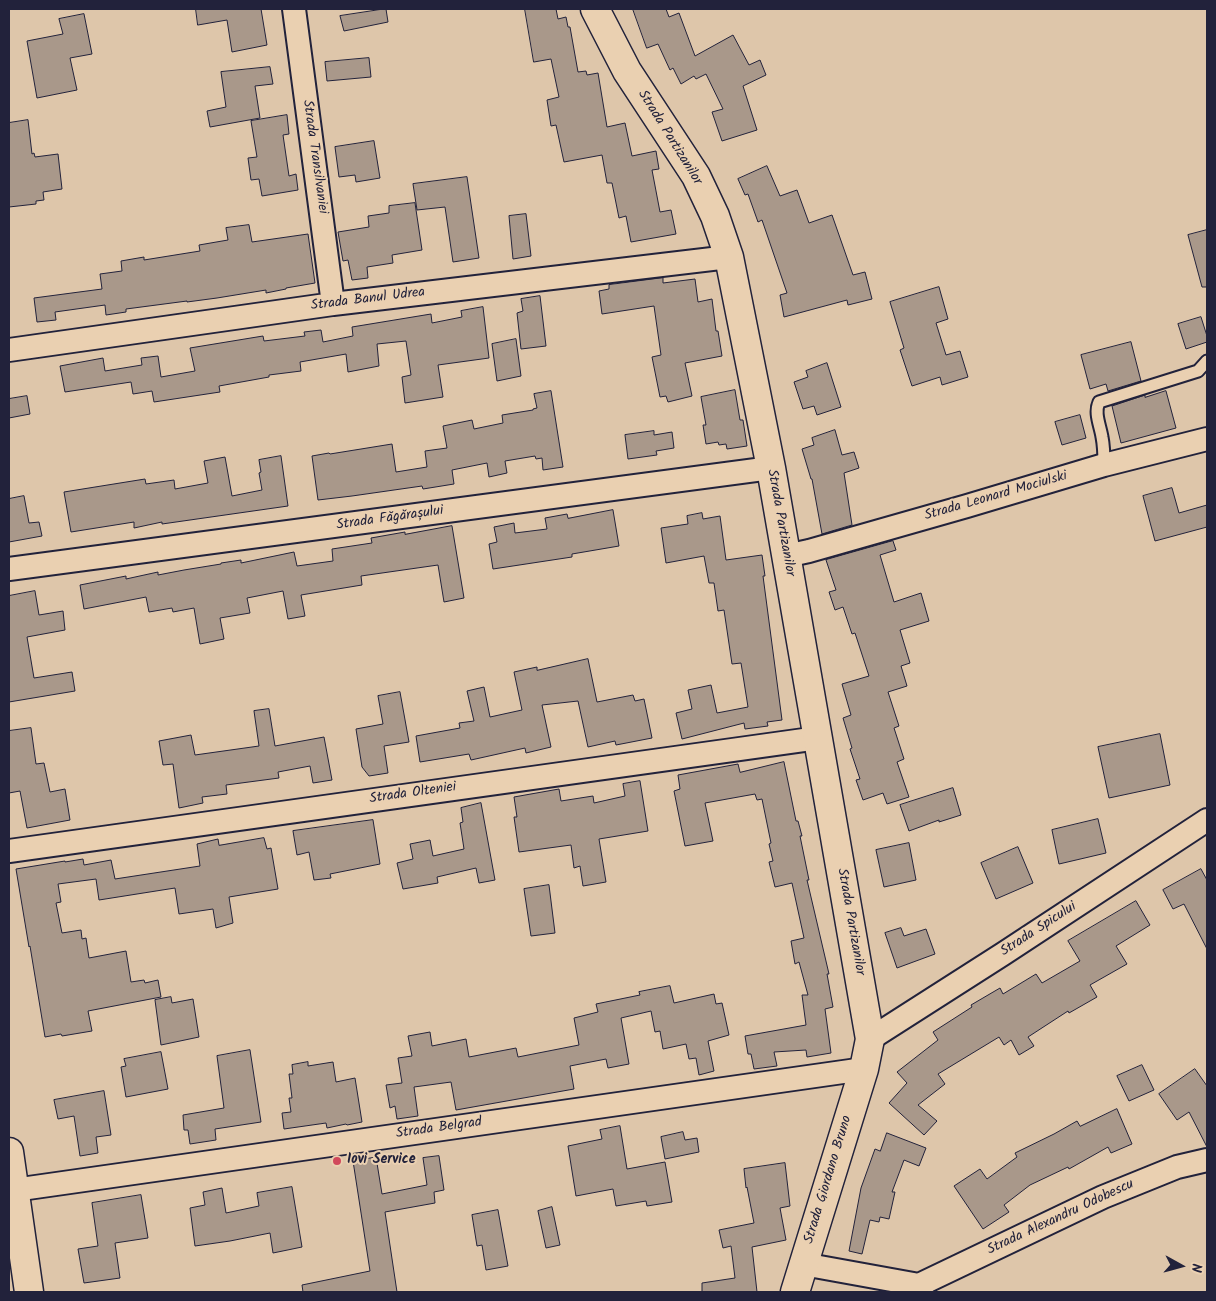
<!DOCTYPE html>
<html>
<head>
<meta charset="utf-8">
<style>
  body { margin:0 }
  #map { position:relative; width:1216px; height:1301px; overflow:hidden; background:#dec6aa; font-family:Kalam,sans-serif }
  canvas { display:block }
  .frame { position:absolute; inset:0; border:10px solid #22223b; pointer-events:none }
  .north { position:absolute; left:1156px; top:1241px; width:50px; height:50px; -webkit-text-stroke:4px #ead0b1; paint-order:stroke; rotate:97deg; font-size:14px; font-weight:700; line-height:20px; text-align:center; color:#22223b }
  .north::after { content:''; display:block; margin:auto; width:18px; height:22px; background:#22223b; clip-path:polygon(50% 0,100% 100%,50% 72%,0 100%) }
</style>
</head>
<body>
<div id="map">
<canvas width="1216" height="1301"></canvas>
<div class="frame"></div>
<div class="north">N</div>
</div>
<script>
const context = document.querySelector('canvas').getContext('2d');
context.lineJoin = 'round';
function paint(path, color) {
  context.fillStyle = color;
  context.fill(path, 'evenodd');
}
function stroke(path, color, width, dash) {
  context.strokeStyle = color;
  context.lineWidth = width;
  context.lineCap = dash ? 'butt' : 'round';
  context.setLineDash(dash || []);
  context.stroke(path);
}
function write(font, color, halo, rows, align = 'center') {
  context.font = font + ' Kalam,sans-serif';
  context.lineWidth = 4;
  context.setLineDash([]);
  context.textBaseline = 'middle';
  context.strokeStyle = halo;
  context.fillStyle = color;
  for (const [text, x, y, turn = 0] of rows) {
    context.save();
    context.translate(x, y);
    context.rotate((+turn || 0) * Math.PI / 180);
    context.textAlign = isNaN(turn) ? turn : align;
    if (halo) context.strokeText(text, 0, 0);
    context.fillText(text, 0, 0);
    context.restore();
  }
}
const building = new Path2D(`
  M 196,9 L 261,9 L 267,45 L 232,52 L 227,20 L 198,25 Z
  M 386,9 L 388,22 L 344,31 L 340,16 Z
  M 525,9 L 556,9 L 558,19 L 566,17 L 568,27 L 570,27 L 578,72 L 586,71 L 587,75 L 598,73 L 607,127 L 625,123 L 632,156 L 656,151 L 659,169 L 652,170 L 660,212 L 671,210 L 676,234 L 631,242 L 626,216 L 619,218 L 612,183 L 607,183 L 602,155 L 564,162 L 556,125 L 551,126 L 547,100 L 559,97 L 551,59 L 534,62 Z
  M 633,9 L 666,9 L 669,17 L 679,13 L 695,56 L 733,35 L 749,65 L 760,60 L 766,75 L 743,86 L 757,130 L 722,141 L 712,112 L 723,109 L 706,74 L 696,79 L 694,76 L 681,84 L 673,68 L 670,70 L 658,44 L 647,48 Z
  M 84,14 L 92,54 L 70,58 L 77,90 L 37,98 L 27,41 L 63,34 L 59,19 Z
  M 369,58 L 371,77 L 327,81 L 325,62 Z
  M 270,67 L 273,84 L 255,86 L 260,118 L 210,127 L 207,111 L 226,107 L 221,72 Z
  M 287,115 L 289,134 L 283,135 L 289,176 L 296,174 L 298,190 L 262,196 L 259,179 L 251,180 L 248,158 L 257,157 L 251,121 Z
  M 28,120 L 32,154 L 34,153 L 35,157 L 58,154 L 62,189 L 43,192 L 44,200 L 36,201 L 36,204 L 9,207 L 9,123 Z
  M 374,141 L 380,178 L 356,182 L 355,175 L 339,177 L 335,147 Z
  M 767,166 L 780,196 L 797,190 L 809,223 L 832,215 L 853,275 L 865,272 L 872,299 L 848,305 L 847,300 L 784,317 L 780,295 L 787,293 L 762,220 L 758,222 L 748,194 L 745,195 L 738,179 Z
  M 467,177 L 479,258 L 453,262 L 445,207 L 417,210 L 413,184 Z
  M 415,203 L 422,250 L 392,255 L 393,263 L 367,267 L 368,278 L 352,280 L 348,260 L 343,261 L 338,232 L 369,227 L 368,216 L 389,213 L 389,206 Z
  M 526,214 L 531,256 L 513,259 L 509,216 Z
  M 249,225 L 252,242 L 308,234 L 315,283 L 286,288 L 286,289 L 266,293 L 266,290 L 217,298 L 187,302 L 187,301 L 126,309 L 126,312 L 106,315 L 105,305 L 55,312 L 56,320 L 37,322 L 34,298 L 102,289 L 100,274 L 122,271 L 121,261 L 144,257 L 144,260 L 200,251 L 199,245 L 228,240 L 226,228 Z
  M 1207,230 L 1207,287 L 1202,287 L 1188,235 Z
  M 663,278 L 663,283 L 695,279 L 698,302 L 712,299 L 716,331 L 718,331 L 722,356 L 685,363 L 692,396 L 668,402 L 666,396 L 660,397 L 652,357 L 661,355 L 654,306 L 602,314 L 599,291 L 609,289 L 609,285 Z
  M 939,287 L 948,319 L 936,323 L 946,355 L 960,351 L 968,377 L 942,385 L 940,377 L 912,386 L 900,350 L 904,348 L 890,302 Z
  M 540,296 L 546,346 L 521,349 L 517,313 L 523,311 L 521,299 Z
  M 483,307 L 489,358 L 438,365 L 443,397 L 405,403 L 402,377 L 411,375 L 406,341 L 377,344 L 379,366 L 348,372 L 346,354 L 300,362 L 301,371 L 269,375 L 269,377 L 219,386 L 220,392 L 154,402 L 152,391 L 133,394 L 131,382 L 65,392 L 60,366 L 103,358 L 105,371 L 142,365 L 141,358 L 158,356 L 161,377 L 195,371 L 190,348 L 263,336 L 264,341 L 305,336 L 304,332 L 321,330 L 323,342 L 353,336 L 352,327 L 431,314 L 432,323 L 462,317 L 461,311 Z
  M 1201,317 L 1207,336 L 1207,342 L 1186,349 L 1178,324 Z
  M 516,339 L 521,376 L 497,381 L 492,344 Z
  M 1131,342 L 1141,381 L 1108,391 L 1106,384 L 1090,389 L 1081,355 Z
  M 827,363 L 841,407 L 817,415 L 814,406 L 803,409 L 794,382 L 808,377 L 806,371 Z
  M 735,390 L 740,420 L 743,420 L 747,446 L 727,449 L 726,444 L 719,445 L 718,442 L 706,444 L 703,425 L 706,425 L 701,397 Z
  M 551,391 L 563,467 L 543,470 L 542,458 L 536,459 L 535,456 L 505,461 L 507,473 L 489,477 L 487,463 L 452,470 L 454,484 L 423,489 L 422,486 L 352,496 L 318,500 L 312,456 L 329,453 L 330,454 L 392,444 L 396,472 L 427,467 L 425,451 L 447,448 L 443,426 L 472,420 L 474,429 L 503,423 L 502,415 L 533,410 L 533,409 L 537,408 L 534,394 Z
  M 1166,391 L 1176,428 L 1121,443 L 1112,406 L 1145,395 L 1145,397 Z
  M 27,396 L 30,414 L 9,418 L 9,399 Z
  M 1080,415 L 1086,438 L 1062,445 L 1055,422 Z
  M 835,430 L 842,455 L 854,452 L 859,468 L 844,473 L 852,525 L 822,534 L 812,479 L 811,479 L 802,449 L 814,445 L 812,438 Z
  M 654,431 L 654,435 L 672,432 L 674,448 L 656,451 L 657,455 L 628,459 L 625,435 Z
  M 281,456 L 288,506 L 162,524 L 162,522 L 134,528 L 134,522 L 71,532 L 64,492 L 145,479 L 146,484 L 174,480 L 175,489 L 208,483 L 204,461 L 225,457 L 232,496 L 262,490 L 259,473 L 261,472 L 259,460 Z
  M 1172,488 L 1179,513 L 1207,505 L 1207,527 L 1155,541 L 1143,496 Z
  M 24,496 L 29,523 L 39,522 L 42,536 L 9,542 L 9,499 Z
  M 613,510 L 619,546 L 572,554 L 572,557 L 493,569 L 489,544 L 497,542 L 494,527 L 514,523 L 515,533 L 547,529 L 545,518 L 567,514 L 568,518 Z
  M 702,513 L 703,519 L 720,516 L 726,560 L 762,555 L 765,576 L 763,576 L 782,720 L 767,722 L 768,726 L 745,729 L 744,723 L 682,739 L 676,713 L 692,709 L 688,690 L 711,685 L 717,713 L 748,707 L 741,663 L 732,664 L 724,610 L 718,611 L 714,583 L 709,583 L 704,556 L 666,563 L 661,528 L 688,524 L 687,516 Z
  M 452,526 L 464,598 L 444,602 L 438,565 L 361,576 L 362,585 L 301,595 L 305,616 L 288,619 L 283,591 L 247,598 L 250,613 L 220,618 L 224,639 L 200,644 L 194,608 L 173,612 L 172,608 L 149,612 L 146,597 L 84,609 L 80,585 L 126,576 L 126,579 L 158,572 L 158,575 L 184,570 L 221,564 L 221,563 L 241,560 L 241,563 L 294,552 L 297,566 L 333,561 L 332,549 L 372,543 L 371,538 L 405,532 L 405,534 Z
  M 893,541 L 896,550 L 880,555 L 894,602 L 921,593 L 929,621 L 900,630 L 910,663 L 901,666 L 907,686 L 888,692 L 899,726 L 894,728 L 904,759 L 897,762 L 909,797 L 887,804 L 883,793 L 863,800 L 856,780 L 860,779 L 850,749 L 852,748 L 843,718 L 851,715 L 842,684 L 869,676 L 855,633 L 852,634 L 843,607 L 835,610 L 829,592 L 836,590 L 826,560 Z
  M 35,591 L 39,615 L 63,611 L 65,630 L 27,637 L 34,678 L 72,672 L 75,691 L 9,702 L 9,596 Z
  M 588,659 L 597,702 L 633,695 L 635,701 L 644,699 L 652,738 L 616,745 L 615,741 L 588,747 L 578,701 L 542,705 L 551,747 L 526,753 L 525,748 L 471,760 L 469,754 L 420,762 L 416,736 L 460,728 L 459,723 L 474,721 L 467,691 L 484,687 L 490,717 L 522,710 L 514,672 L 537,667 L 537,670 Z
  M 400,692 L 409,742 L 384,746 L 388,773 L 369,776 L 362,767 L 356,729 L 383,724 L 378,696 Z
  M 269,709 L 275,746 L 324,737 L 332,780 L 313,783 L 310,766 L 278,772 L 279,778 L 226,785 L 227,794 L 202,797 L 203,803 L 179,808 L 173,764 L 163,765 L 159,741 L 191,735 L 195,755 L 259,746 L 254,711 Z
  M 31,728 L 36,764 L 44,763 L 50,792 L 65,789 L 70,820 L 27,828 L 20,791 L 9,793 L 9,731 Z
  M 1160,734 L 1170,785 L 1109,798 L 1098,747 Z
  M 784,762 L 796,821 L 798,821 L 802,836 L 800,836 L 809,880 L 807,880 L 829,974 L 827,974 L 833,1007 L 825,1009 L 831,1053 L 807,1057 L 806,1050 L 774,1052 L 777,1066 L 754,1069 L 751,1054 L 748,1054 L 745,1036 L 806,1025 L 802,995 L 808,995 L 799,962 L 795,964 L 791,941 L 804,938 L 792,883 L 775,887 L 769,862 L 773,861 L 769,844 L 771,843 L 762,799 L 757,800 L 755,794 L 705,803 L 713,841 L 685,846 L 674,791 L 680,789 L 678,775 L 738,764 L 740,772 Z
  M 640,781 L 648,831 L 599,839 L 606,882 L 583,886 L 580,866 L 574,868 L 571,845 L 519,852 L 514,817 L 517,817 L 514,797 L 559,789 L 561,801 L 593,796 L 594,803 L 625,796 L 623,784 Z
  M 953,788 L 961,815 L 939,822 L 939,820 L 909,831 L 900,805 Z
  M 481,803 L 495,880 L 479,883 L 476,868 L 437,877 L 438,883 L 403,889 L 397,863 L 413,859 L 410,844 L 430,840 L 433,856 L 464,849 L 460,823 L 463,822 L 461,808 Z
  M 1098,819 L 1106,853 L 1059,864 L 1052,830 Z
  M 373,820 L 380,864 L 330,874 L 331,878 L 314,880 L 309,852 L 297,855 L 293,831 Z
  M 264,838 L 267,849 L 271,848 L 278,889 L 229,897 L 233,923 L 216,928 L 213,909 L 179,914 L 175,888 L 99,900 L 96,879 L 58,884 L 61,902 L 56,903 L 62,933 L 81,930 L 82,939 L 86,938 L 89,958 L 126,951 L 131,982 L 144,980 L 145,983 L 158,980 L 161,997 L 88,1011 L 92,1031 L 62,1036 L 61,1034 L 45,1037 L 30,946 L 29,947 L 16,869 L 65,861 L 65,862 L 83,859 L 84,865 L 111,860 L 115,879 L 200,866 L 197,844 L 218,839 L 219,845 Z
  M 909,843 L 916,880 L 884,887 L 876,850 Z
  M 1018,847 L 1033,883 L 996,899 L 981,863 Z
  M 1201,869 L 1207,880 L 1207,949 L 1184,904 L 1173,909 L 1163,890 Z
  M 549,885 L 555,933 L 531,936 L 524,889 Z
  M 1136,901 L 1150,925 L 1116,946 L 1127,964 L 1090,985 L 1097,997 L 1069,1013 L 1068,1011 L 1028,1037 L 1034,1046 L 1019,1055 L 1011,1040 L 1004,1045 L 999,1037 L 938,1074 L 945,1084 L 918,1105 L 937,1121 L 924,1135 L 889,1103 L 907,1083 L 897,1072 L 938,1040 L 933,1032 L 972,1007 L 971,1005 L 1000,988 L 1003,994 L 1036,974 L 1042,983 L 1080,961 L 1068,941 Z
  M 901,928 L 904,936 L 926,929 L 935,954 L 897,968 L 885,933 Z
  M 670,986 L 674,1003 L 714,994 L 716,1004 L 722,1003 L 729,1035 L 708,1041 L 714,1071 L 699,1075 L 696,1058 L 689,1059 L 686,1044 L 663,1049 L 660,1031 L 655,1032 L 651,1011 L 621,1018 L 629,1064 L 608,1068 L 606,1059 L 570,1066 L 574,1089 L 456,1110 L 451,1082 L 414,1087 L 418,1116 L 397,1119 L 395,1106 L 390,1108 L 386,1085 L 402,1083 L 398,1058 L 412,1056 L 408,1036 L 430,1032 L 432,1046 L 466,1039 L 469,1057 L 516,1048 L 518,1057 L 579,1045 L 574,1018 L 598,1012 L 596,1004 L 640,995 L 639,992 Z
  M 171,997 L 172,1003 L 193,999 L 199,1037 L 161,1045 L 155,1000 Z
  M 250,1050 L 261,1122 L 215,1129 L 216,1140 L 190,1144 L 188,1130 L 184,1130 L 183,1115 L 224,1108 L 217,1056 Z
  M 161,1052 L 168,1089 L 126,1097 L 121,1067 L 126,1066 L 124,1059 Z
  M 308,1062 L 308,1066 L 333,1062 L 336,1082 L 355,1078 L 362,1122 L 347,1125 L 346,1124 L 327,1128 L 326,1123 L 284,1129 L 282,1113 L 291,1112 L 289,1098 L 292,1098 L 289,1074 L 293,1074 L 292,1065 Z
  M 1142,1065 L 1154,1090 L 1129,1101 L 1117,1076 Z
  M 1195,1069 L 1207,1086 L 1207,1147 L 1189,1112 L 1177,1120 L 1159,1094 Z
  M 104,1091 L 111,1135 L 96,1137 L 98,1153 L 80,1156 L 74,1116 L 58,1119 L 54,1100 Z
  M 1117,1109 L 1132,1144 L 1111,1153 L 1108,1147 L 1069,1169 L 1068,1167 L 1030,1185 L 1004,1205 L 1009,1212 L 983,1229 L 954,1186 L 980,1169 L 987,1179 L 1017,1157 L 1015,1153 L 1054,1134 L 1077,1121 L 1080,1126 Z
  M 620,1126 L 627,1169 L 665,1162 L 672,1202 L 647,1206 L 646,1201 L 616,1206 L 613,1189 L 576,1196 L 568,1146 L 602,1139 L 600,1130 Z
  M 683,1132 L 685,1140 L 697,1138 L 699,1152 L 665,1159 L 661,1137 Z
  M 887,1133 L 926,1148 L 919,1166 L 904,1160 L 892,1192 L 895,1192 L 889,1219 L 880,1217 L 879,1222 L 870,1220 L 862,1254 L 849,1251 L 861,1188 L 875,1149 L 880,1151 Z
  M 439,1156 L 444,1190 L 434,1192 L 435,1203 L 385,1212 L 397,1292 L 303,1292 L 302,1285 L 370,1271 L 353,1161 L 376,1157 L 382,1194 L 427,1185 L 423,1158 Z
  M 785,1163 L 790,1206 L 780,1208 L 786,1240 L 752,1247 L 757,1292 L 702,1292 L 702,1283 L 735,1278 L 731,1246 L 723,1248 L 719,1230 L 754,1223 L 747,1187 L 746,1188 L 744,1169 Z
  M 292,1187 L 302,1247 L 273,1253 L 270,1233 L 230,1241 L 195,1246 L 190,1208 L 205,1205 L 203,1192 L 222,1188 L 226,1213 L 259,1206 L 257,1193 Z
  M 141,1195 L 148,1238 L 115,1243 L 120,1278 L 84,1283 L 78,1249 L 98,1246 L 92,1203 Z
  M 552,1207 L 560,1245 L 546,1248 L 538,1211 Z
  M 498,1210 L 508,1266 L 486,1270 L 482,1245 L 477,1246 L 472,1215 Z`);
const service = new Path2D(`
  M 1104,465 C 1104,456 1104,447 1102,437 C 1100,425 1094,413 1099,402 L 1198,371 L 1207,361`);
const minor = new Path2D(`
  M 294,9 L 333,304
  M 9,350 L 333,304 L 729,257
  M 786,556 L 809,551 L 967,506 L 1104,465 L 1207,439
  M 9,569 L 771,468
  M 9,851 L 818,738
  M 870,1039 L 1003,954 L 1207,820
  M 14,1190 L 864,1069
  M 803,1264 L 919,1285 L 922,1292
  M 919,1285 L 1103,1197 L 1177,1167 L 1207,1160`);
const tertiary = new Path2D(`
  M 595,9 L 627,71 L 696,176 L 715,216 L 729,257 L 771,468 L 870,1039 L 864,1069 L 795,1292`);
const primary = new Path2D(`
  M 9,1152 L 29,1292`);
const markers = [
  [337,1161,5,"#d1495b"]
];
const streetNames = [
  ["Strada Partizanilor",669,138,58],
  ["Strada Transilvaniei",314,157,82],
  ["Strada Banul Udrea",368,300,-7],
  ["Strada Leonard Mociulski",996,497,-16],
  ["Strada Făgărașului",390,519,-8],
  ["Strada Partizanilor",780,523,80],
  ["Strada Olteniei",413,794,-8],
  ["Strada Partizanilor",850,922,80],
  ["Strada Spicului",1039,930,-33],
  ["Strada Belgrad",439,1129,-8],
  ["Strada Giordano Bruno",829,1180,-73],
  ["Strada Alexandru Odobescu",1061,1218,-25]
];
const poiNames = [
  ["Iovi Service",347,1161]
];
paint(building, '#a9988a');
stroke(building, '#22223b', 1);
stroke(service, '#22223b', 15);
stroke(minor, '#22223b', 26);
stroke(tertiary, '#22223b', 31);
stroke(primary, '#22223b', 31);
stroke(service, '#ead0b1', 11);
stroke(minor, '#ead0b1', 22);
stroke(tertiary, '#ead0b1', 28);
stroke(primary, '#ead0b1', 28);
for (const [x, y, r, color] of markers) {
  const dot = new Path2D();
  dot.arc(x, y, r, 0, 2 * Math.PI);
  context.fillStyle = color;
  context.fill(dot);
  stroke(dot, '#ead0b1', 2);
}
write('14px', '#22223b', '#ead0b1', streetNames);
write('bold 14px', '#22223b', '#ead0b1', poiNames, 'left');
</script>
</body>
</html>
